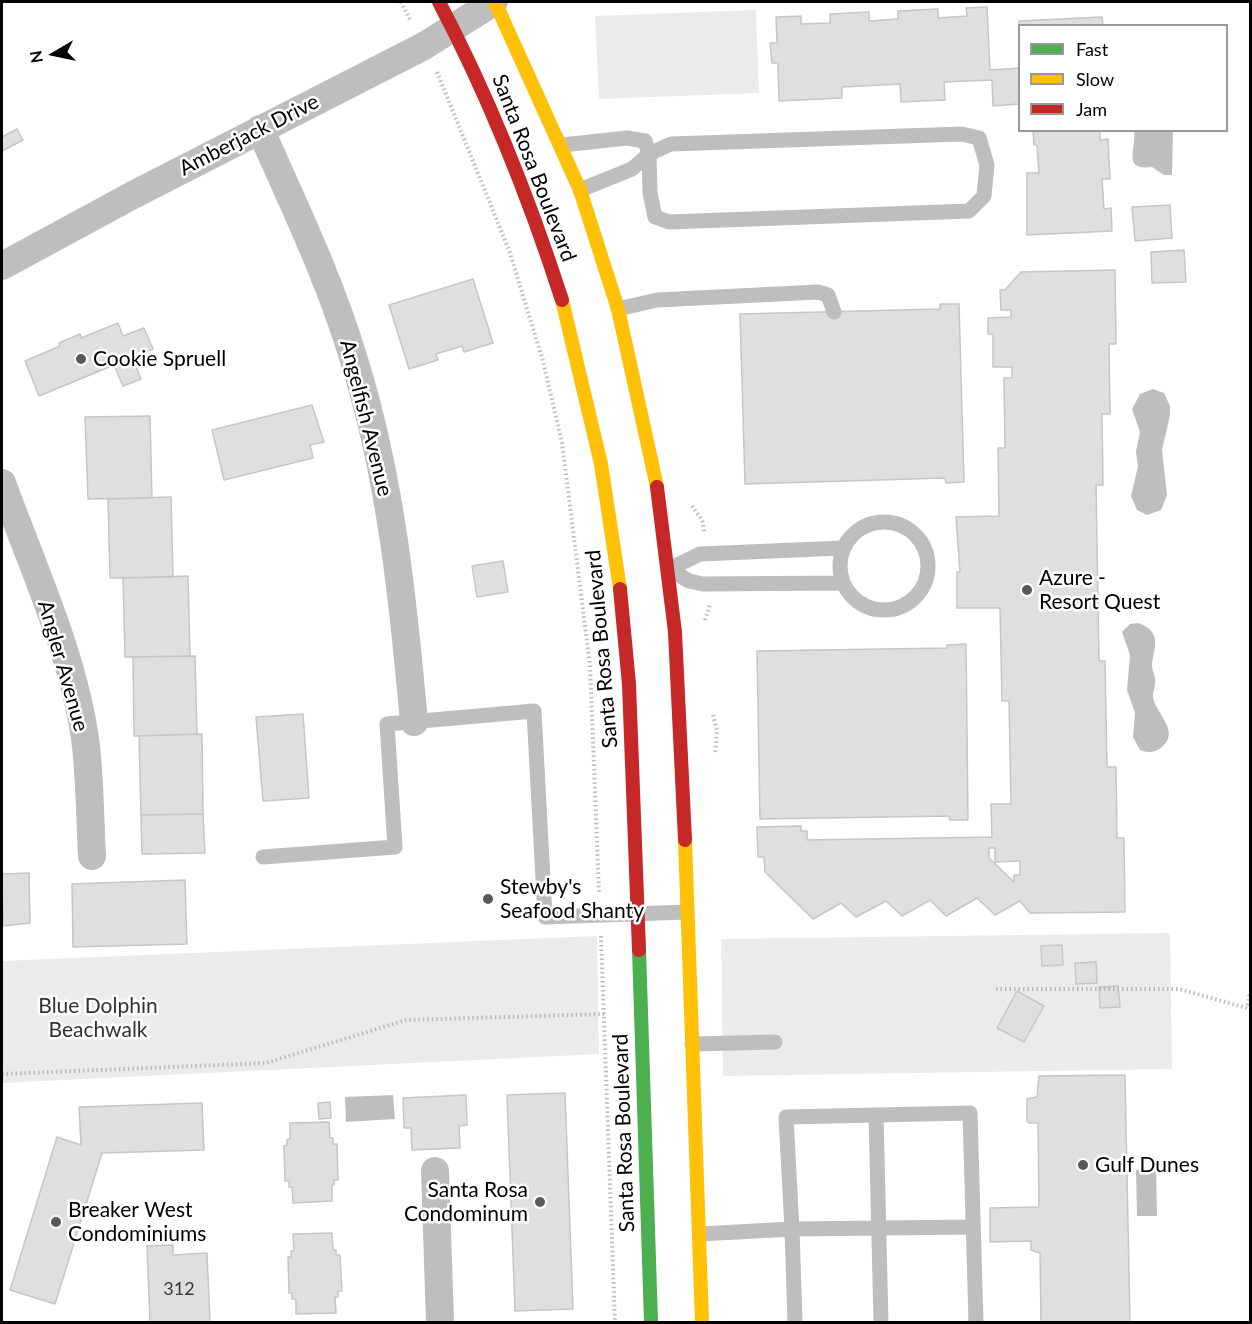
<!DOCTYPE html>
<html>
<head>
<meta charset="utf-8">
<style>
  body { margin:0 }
  #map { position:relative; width:1252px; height:1324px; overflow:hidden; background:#fff; font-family:Lato,sans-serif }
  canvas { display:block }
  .frame { position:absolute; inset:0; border:3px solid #000; pointer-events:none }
  .legend { position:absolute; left:1018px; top:24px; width:210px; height:108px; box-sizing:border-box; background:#fff; border:2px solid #999; margin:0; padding:8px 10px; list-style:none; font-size:18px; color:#000 }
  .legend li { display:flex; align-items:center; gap:12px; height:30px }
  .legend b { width:30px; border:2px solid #999 }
  .north { position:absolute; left:24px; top:24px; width:60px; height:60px; -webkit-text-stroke:4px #fff; paint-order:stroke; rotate:261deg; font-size:16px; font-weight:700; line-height:24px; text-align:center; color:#000 }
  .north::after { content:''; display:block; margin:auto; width:21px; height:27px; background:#000; clip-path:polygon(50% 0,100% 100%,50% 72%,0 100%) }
</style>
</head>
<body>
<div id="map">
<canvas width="1252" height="1324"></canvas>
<div class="frame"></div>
<ul class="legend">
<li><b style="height:8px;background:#4caf50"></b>Fast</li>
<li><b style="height:8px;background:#ffc107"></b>Slow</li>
<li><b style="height:8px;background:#c62828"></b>Jam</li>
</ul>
<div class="north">N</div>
</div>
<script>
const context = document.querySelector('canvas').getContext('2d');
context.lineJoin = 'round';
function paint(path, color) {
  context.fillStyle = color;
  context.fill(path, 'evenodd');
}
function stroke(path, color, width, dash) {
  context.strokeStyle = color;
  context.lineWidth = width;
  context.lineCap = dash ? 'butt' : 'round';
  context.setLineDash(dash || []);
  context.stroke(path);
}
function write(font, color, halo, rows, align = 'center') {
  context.font = font + ' Lato,sans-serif';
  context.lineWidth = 5;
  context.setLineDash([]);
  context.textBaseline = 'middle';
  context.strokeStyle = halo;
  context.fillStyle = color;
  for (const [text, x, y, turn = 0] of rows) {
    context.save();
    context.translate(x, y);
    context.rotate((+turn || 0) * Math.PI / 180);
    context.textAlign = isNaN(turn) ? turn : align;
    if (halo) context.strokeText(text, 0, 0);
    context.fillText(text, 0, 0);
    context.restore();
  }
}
const green = new Path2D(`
  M 756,10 L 759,93 L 599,99 L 595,16 Z
  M 1170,933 L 1172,1069 L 723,1076 L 721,939 Z
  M 597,936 L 599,1054 L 2,1083 L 2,961 Z`);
const water = new Path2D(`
  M 1134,131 L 1173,131 L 1172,175 L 1164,175 L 1152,167 C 1121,171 1137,148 1134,131 Z
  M 1153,389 L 1164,393 L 1170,406 L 1170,415 L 1162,450 L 1167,495 L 1161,510 L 1147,515 L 1137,510 L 1131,496 L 1138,466 L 1136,451 L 1140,432 L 1132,409 L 1140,394 Z
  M 1138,623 C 1163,632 1154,646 1152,665 C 1152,670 1154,673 1155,678 C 1156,685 1153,691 1153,697 C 1155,713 1181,731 1162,747 C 1155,753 1148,753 1140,750 L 1133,737 L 1135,713 L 1127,690 L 1130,655 L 1122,632 L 1130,624 Z
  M 393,1095 L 395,1119 L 346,1122 L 345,1097 Z
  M 1156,1169 L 1157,1216 L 1137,1216 L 1136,1170 Z`);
const building = new Path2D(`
  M 987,7 L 990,70 L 1020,68 L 1019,104 L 993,106 L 992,80 L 944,82 L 945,100 L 901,102 L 900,84 L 842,87 L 842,98 L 779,101 L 778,63 L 772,63 L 770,43 L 777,43 L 776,17 L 801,16 L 801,24 L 830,23 L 830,14 L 869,12 L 869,21 L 898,19 L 898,11 L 938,9 L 938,18 L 967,16 L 966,8 Z
  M 1102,17 L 1103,26 L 1020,26 L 1020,40 L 1019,21 Z
  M 17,129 L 23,140 L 2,151 L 2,137 Z
  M 1033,130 L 1100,130 L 1100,140 L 1108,139 L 1110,179 L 1102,179 L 1104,209 L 1111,208 L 1112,231 L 1027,235 L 1027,173 L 1039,173 L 1037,145 L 1034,145 Z
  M 1170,205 L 1172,238 L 1135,241 L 1132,207 Z
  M 1184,250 L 1186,282 L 1152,283 L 1151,252 Z
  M 1115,270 L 1116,344 L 1109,344 L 1110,414 L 1102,414 L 1103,485 L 1096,485 L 1099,661 L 1105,661 L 1107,767 L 1116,767 L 1117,838 L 1124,838 L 1125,912 L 1030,913 L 1020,901 L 995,915 L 977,898 L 946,916 L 930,900 L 902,916 L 886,901 L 856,917 L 841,903 L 813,919 L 765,872 L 764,857 L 758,857 L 757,827 L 801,826 L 801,831 L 807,831 L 807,840 L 992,837 L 991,804 L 1011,804 L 1009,701 L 1002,701 L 1000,608 L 957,608 L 957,572 L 960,572 L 956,517 L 999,516 L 998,448 L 1005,448 L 1004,378 L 1012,378 L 1012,367 L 993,367 L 993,334 L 988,334 L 988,318 L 1011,317 L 1011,310 L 1001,310 L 1000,290 L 1005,290 L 1021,272 ZM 989,848 L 995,848 L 995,862 L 1020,861 L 1020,875 L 1014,875 L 1014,882 L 989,858 Z
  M 473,279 L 493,343 L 464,352 L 462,346 L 436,354 L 438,360 L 409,369 L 389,305 Z
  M 940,304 L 959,304 L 964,482 L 946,483 L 945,478 L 745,484 L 740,314 L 940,309 Z
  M 118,323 L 123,336 L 144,328 L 153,349 L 132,357 L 141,379 L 123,386 L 114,365 L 39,396 L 25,361 L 60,346 L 59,343 L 80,334 L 81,338 Z
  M 312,405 L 324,442 L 310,445 L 313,458 L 224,480 L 212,430 Z
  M 150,416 L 152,498 L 88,499 L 85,417 Z
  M 171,497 L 173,577 L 110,578 L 108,499 Z
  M 503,561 L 508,592 L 477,597 L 472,566 Z
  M 188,576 L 190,656 L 125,657 L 123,578 Z
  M 966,644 L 968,820 L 950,820 L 949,816 L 760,819 L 757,651 L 947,648 L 947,645 Z
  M 195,656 L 197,734 L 134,736 L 133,657 Z
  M 303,714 L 309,798 L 263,801 L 256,717 Z
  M 202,734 L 203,814 L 141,815 L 139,736 Z
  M 203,814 L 205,853 L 142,854 L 141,815 Z
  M 29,873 L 30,923 L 3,926 L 2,874 Z
  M 185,880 L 187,944 L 73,947 L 72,884 Z
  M 1062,945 L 1063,965 L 1042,966 L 1041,946 Z
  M 1096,962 L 1097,983 L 1076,984 L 1075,963 Z
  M 1118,986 L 1120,1007 L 1100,1008 L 1099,987 Z
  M 1017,991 L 1044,1006 L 1024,1042 L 997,1028 Z
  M 1125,1075 L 1130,1322 L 1041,1322 L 1040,1253 L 1031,1250 L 1031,1241 L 990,1242 L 990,1208 L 1039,1207 L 1038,1123 L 1029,1123 L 1027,1121 L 1027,1099 L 1037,1097 L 1039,1076 Z
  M 565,1093 L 573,1309 L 515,1311 L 507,1095 Z
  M 466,1095 L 467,1125 L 459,1126 L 460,1148 L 412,1150 L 411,1128 L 404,1128 L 403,1098 Z
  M 330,1102 L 331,1118 L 319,1119 L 318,1103 Z
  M 202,1103 L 204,1150 L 102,1153 L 55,1304 L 10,1290 L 57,1137 L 81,1145 L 79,1107 Z
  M 329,1122 L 330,1138 L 333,1138 L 333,1144 L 337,1144 L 338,1180 L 334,1180 L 334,1185 L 332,1185 L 332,1201 L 293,1203 L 292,1187 L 289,1187 L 289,1181 L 285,1181 L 284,1146 L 287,1145 L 287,1140 L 290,1139 L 290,1123 Z
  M 332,1233 L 333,1250 L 336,1250 L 336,1255 L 340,1255 L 342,1291 L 338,1291 L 338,1297 L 335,1297 L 336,1313 L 296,1314 L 296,1299 L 292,1299 L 292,1293 L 289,1293 L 288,1257 L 291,1257 L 291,1251 L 294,1251 L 293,1234 Z
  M 173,1245 L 173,1255 L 207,1253 L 210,1322 L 150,1322 L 147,1246 Z`);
const path = new Path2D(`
  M 401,2 L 410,20
  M 437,72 L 509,250 L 543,361 L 562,443 L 590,665 L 599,893
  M 692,506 L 702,520 L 705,534
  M 705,620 L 710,604
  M 713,715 L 717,730 L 715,755
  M 601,936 L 615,1322
  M 996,989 L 1179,989 L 1247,1008 L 1250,992
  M 2,1074 L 266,1063 L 406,1020 L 604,1014`);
const lane = new Path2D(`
  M 962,134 L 979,138 L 987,165 L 984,196 L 969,211 L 669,222 L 655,217 L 650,193 L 649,154 L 671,144 Z
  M 562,145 L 627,138 L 645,141 L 649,154 L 632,169 L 580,190
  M 618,309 L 657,300 L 818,292 L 828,295 L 834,312
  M840 566a44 44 0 1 1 88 0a44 44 0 1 1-88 0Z
  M 843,583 L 703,584 L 689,581 L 669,569 L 700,554 L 843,548
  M 263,857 L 395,847 L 387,724 L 534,711 L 545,917 L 687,912
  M 692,1044 L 775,1042
  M 876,1115 L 881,1322
  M 700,1234 L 792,1229 L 786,1117 L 970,1113 L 976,1322
  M 795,1322 L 792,1229 L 973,1227`);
const street = new Path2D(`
  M 260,129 C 294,205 330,280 354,360 C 391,478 403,600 414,722
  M 2,266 L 133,195 L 424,46 L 494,2
  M 2,483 C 32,566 75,657 86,746 C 90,782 90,819 92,856
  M 435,1171 L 440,1322`);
const fast = new Path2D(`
  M 639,950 L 651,1322`);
const slow = new Path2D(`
  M 495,2 L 580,190 L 618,309 L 657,487
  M 562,300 L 601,464 L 620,589
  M 685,840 L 702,1322`);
const jam = new Path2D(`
  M 439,2 C 490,99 528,195 562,300
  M 657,487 L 675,632 L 685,840
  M 620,589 L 629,684 L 639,950`);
const markers = [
  [81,359,6,"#595959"],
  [1027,590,6,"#595959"],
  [488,899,6,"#595959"],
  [1083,1165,6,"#595959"],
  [540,1202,6,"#595959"],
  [56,1222,6,"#595959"]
];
const numberNames = [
  ["312",179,1289]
];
const streetNames = [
  ["Amberjack Drive",249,135,-27],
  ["Santa Rosa Boulevard",534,168,69],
  ["Angelfish Avenue",366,418,76],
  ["Santa Rosa Boulevard",602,649,-95],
  ["Angler Avenue",63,666,74],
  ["Santa Rosa Boulevard",624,1133,-92]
];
const poiNames = [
  ["Cookie Spruell",93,359],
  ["Azure -",1039,578],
  ["Resort Quest",1039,602],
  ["Stewby's",500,887],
  ["Seafood Shanty",500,911],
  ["Gulf Dunes",1095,1165],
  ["Santa Rosa",528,1190,"right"],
  ["Condominum",528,1214,"right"],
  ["Breaker West",68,1210],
  ["Condominiums",68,1234]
];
const parkNames = [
  ["Blue Dolphin",98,1006],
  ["Beachwalk",98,1030]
];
paint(green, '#ebebeb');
paint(water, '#bebebe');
paint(building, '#dfdfdf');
stroke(building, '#c6c6c6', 1.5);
stroke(path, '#b9b9b9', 4, [1.5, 3]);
stroke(lane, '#bebebe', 15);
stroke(street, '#bebebe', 28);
stroke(fast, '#4caf50', 14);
stroke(slow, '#ffc107', 14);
stroke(jam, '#c62828', 14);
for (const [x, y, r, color] of markers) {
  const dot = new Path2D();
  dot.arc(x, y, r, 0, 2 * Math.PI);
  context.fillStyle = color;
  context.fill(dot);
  stroke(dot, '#fff', 2);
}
write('18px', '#383838', null, numberNames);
write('21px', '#000', '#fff', streetNames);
write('21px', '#000', '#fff', poiNames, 'left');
write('21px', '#323232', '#fff', parkNames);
</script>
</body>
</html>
